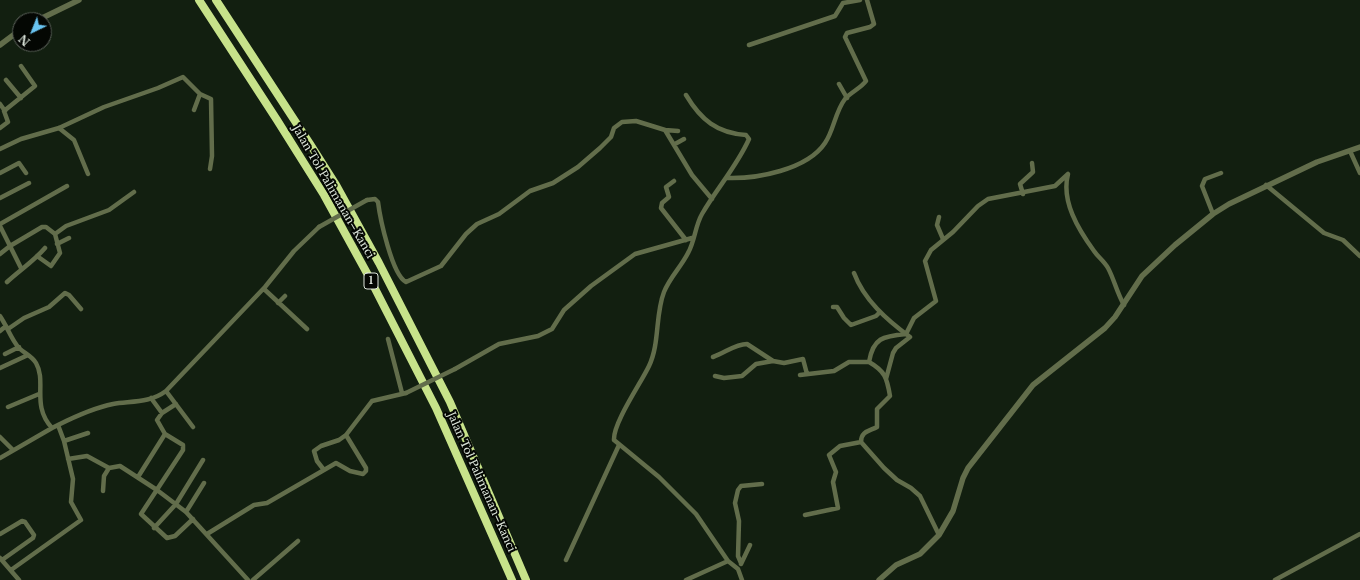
<!DOCTYPE html>
<html>
<head>
<meta charset="utf-8">
<style>
  body { margin:0 }
  #map { position:relative; width:1360px; height:580px; overflow:hidden; background:#121f10; font-family:"Libre Baskerville",serif }
  canvas { display:block }
  .north { position:absolute; left:12px; top:12px; width:40px; height:40px; box-sizing:border-box; background:#040703; border:1px solid #5a6059; border-radius:50%; rotate:223deg; font-size:11px; font-weight:700; line-height:16px; text-align:center; color:#dce5db }
  .north::after { content:''; display:block; margin:auto; width:14px; height:18px; background:#69c4f1; clip-path:polygon(50% 0,100% 100%,50% 72%,0 100%) }
</style>
</head>
<body>
<div id="map">
<canvas width="1360" height="580"></canvas>
<div class="north">N</div>
</div>
<script>
const context = document.querySelector('canvas').getContext('2d');
context.lineJoin = 'round';
function stroke(path, color, width, dash) {
  context.strokeStyle = color;
  context.lineWidth = width;
  context.lineCap = dash ? 'butt' : 'round';
  context.setLineDash(dash || []);
  context.stroke(path);
}
function write(font, color, halo, rows, align = 'center') {
  context.font = font + ' "Libre Baskerville",serif';
  context.lineWidth = 4;
  context.setLineDash([]);
  context.textBaseline = 'middle';
  context.strokeStyle = halo;
  context.fillStyle = color;
  for (const [text, x, y, turn = 0] of rows) {
    context.save();
    context.translate(x, y);
    context.rotate((+turn || 0) * Math.PI / 180);
    context.textAlign = isNaN(turn) ? turn : align;
    if (halo) context.strokeText(text, 0, 0);
    context.fillText(text, 0, 0);
    context.restore();
  }
}
const minor = new Path2D(`
  M 749,45 L 835,16 L 843,3 L 860,0
  M 6,80 L 21,98
  M 839,84 L 847,98
  M 686,95 C 701,120 717,133 746,135 L 749,139 C 737,166 717,188 702,214 C 695,226 695,241 688,253 C 681,267 670,277 664,292 C 655,315 660,343 649,366 C 641,383 613,423 614,440 L 659,477 L 696,514 L 728,561 L 738,569 L 742,580
  M 0,104 L 5,111
  M 194,110 L 200,94
  M 0,128 L 8,122 L 4,111 L 35,86 L 21,66
  M 59,128 L 74,140 L 88,174
  M 665,130 L 678,131
  M 675,144 L 684,139
  M 0,149 L 21,139 L 59,128 L 104,107 L 158,88 L 183,77 L 200,94 L 211,99 L 212,156 L 210,169
  M 1350,151 L 1360,173
  M 0,173 L 19,163 L 26,173
  M 727,178 C 756,179 807,170 825,143 C 834,130 835,112 845,99 C 851,92 861,88 866,81 L 845,37 L 847,33 L 870,27 L 874,24 L 867,0
  M 674,181 L 666,187 L 669,197 L 662,203 L 661,208 L 686,240
  M 1266,185 L 1324,233 L 1343,240 L 1360,256
  M 1023,194 L 1020,184 L 1033,172 L 1032,163
  M 0,198 L 29,183
  M 367,200 L 375,199 L 378,202 C 380,218 392,275 406,282 L 441,266 L 466,234 L 477,224 L 499,214 L 530,191 L 553,183 L 578,167 L 600,148 L 611,137 L 614,128 L 622,122 L 636,121 L 665,130 L 692,175 L 712,199
  M 1213,214 L 1202,186 L 1205,179 L 1221,173
  M 939,217 L 937,225 L 943,239
  M 0,224 L 67,186
  M 0,226 L 21,268
  M 57,244 L 69,238
  M 0,254 L 10,246 L 42,227 L 46,227 L 55,234
  M 37,256 L 51,266 L 60,253 L 55,234 L 66,226 L 109,210 L 134,192
  M 854,273 C 864,300 887,320 910,337 L 896,348 L 893,353 L 886,379
  M 7,282 C 20,270 34,261 45,248
  M 264,289 L 307,329
  M 278,303 L 285,296
  M 833,307 L 837,307 L 844,318 L 851,325 L 876,316 L 880,312
  M 0,316 C 7,326 11,339 19,348 C 24,353 32,356 36,363 C 47,382 31,405 52,428 L 58,425 L 64,441 L 73,479 L 71,502 L 81,520 L 11,570
  M 8,329 L 24,318 L 49,307 L 65,293 L 69,295 L 81,309
  M 0,331 L 6,326
  M 388,339 L 402,393
  M 5,354 L 19,347
  M 713,357 C 725,353 735,344 747,344 L 773,361 L 784,363 L 803,359 L 807,374
  M 0,368 L 28,355
  M 455,369 L 499,344 L 538,336 L 552,329 L 564,310 L 591,286 L 635,254 L 692,238
  M 800,375 L 834,371 L 849,362 L 869,362
  M 715,376 L 724,378 L 742,376 L 756,364 L 773,361
  M 166,391 L 193,427
  M 151,398 L 162,413
  M 176,404 L 162,413 L 157,420 L 165,434 L 183,445 L 183,450 L 141,514 L 167,538 L 175,536 L 193,519
  M 8,407 L 39,394
  M 58,425 C 76,416 93,408 113,404 C 132,401 150,403 166,391 L 265,287 L 294,251 L 319,227
  M 346,435 L 366,468 L 366,471 L 363,474 L 350,471 L 336,463 L 324,470 L 317,461 L 314,451 L 321,446 L 339,440 L 346,435 L 372,401 L 406,393
  M 0,437 L 13,450
  M 64,441 L 88,433
  M 0,458 L 52,428
  M 68,459 L 87,456 L 109,468 L 120,466 L 157,490 L 186,512 L 248,580
  M 138,477 L 165,434
  M 103,491 L 104,476 L 109,468
  M 186,512 L 204,483
  M 805,515 L 838,508 L 833,482 L 836,472 L 829,455 L 840,446 L 861,442
  M 154,528 L 176,504 L 203,460
  M 0,534 L 22,521 L 25,522 L 34,535 L 33,538 L 2,560
  M 207,534 L 254,505 L 267,503 L 324,470
  M 939,535 L 920,496 L 911,488 L 897,480 L 884,468 L 861,442 C 861,431 870,431 877,427 L 877,409 L 890,396 C 887,378 885,371 869,362 C 873,338 883,336 906,334 L 914,318 L 936,301 L 925,261 L 931,250 L 953,232 L 978,206 L 988,199 L 1055,186 L 1068,174 C 1061,201 1078,229 1094,251 C 1098,257 1104,261 1108,268 C 1114,279 1117,293 1124,305
  M 0,558 L 19,580
  M 566,560 L 619,445
  M 741,563 L 738,556 L 739,521 L 735,503 L 738,490 L 741,486 L 762,484
  M 741,564 L 750,545
  M 253,580 L 298,541
  M 686,580 L 728,561
  M 1275,580 L 1360,534`);
const tertiary = new Path2D(`
  M 38,20 L 79,0
  M 0,45 L 20,30
  M 879,580 L 896,565 L 920,554 L 939,535 L 953,511 L 963,478 L 968,468 L 1033,385 L 1105,328 L 1115,317 L 1142,276 L 1175,245 L 1213,214 L 1229,204 L 1317,162 L 1360,147`);
const motorway = new Path2D(`
  M 199,0 L 277,120 L 324,195 L 368,275 L 436,408 L 512,580
  M 216,0 L 310,144 L 336,185 L 379,263 L 450,402 L 526,580`);
const minorBridge = new Path2D(`
  M 319,227 L 367,200
  M 406,393 L 455,369`);
const shields = [
  [371,281,14]
];
const shieldNames = [
  ["1",371,281]
];
const streetNames = [
  ["Jalan Tol Palimanan–Kanci",333,192,60],
  ["Jalan Tol Palimanan–Kanci",481,482,66]
];
stroke(minor, '#626d4b', 4.5);
stroke(tertiary, '#626d4b', 5.5);
stroke(motorway, '#c7e28a', 8);
stroke(minorBridge, '#626d4b', 4.5);
for (const [x, y, w] of shields) {
  const box = new Path2D();
  box.roundRect(x - w / 2, y - 8, w, 16, 3);
  context.fillStyle = '#040703';
  context.fill(box);
  stroke(box, '#dce5db', 1);
}
write('bold 10px', '#dce5db', null, shieldNames);
write('11px', '#dce5db', '#040703', streetNames);
</script>
</body>
</html>
